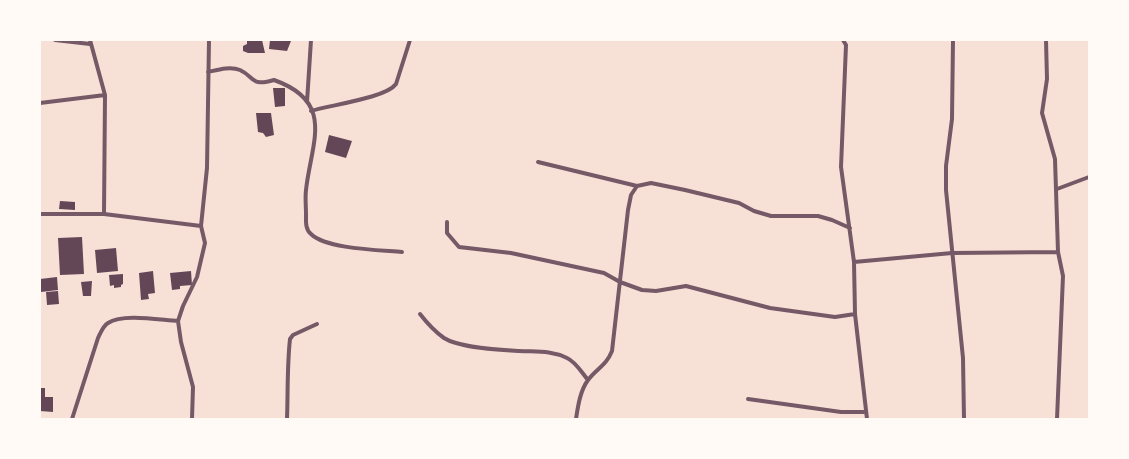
<!DOCTYPE html>
<html>
<head>
<meta charset="utf-8">
<style>
  body { margin:0 }
  #map { position:relative; width:1129px; height:459px; overflow:hidden; background:#f7e1d7; font-family:Signika,sans-serif }
  canvas { display:block }
  .frame { position:absolute; inset:0; border:41px solid #fffaf5; pointer-events:none }
</style>
</head>
<body>
<div id="map">
<canvas width="1129" height="459"></canvas>
<div class="frame"></div>
</div>
<script>
const context = document.querySelector('canvas').getContext('2d');
context.lineJoin = 'round';
function paint(path, color) {
  context.fillStyle = color;
  context.fill(path, 'evenodd');
}
function stroke(path, color, width, dash) {
  context.strokeStyle = color;
  context.lineWidth = width;
  context.lineCap = dash ? 'butt' : 'round';
  context.setLineDash(dash || []);
  context.stroke(path);
}
const building = new Path2D(`
  M 247,40 L 262,40 L 265,53 L 248,53 L 243,51 L 243,46 L 247,44 Z
  M 270,40 L 290,40 L 291,41 L 287,51 L 269,49 Z
  M 273,88 L 285,88 L 285,106 L 275,107 Z
  M 256,113 L 271,113 L 274,135 L 266,137 L 263,133 L 258,132 Z
  M 329,135 L 352,141 L 346,158 L 325,152 Z
  M 60,201 L 75,202 L 75,210 L 59,209 Z
  M 82,237 L 84,274 L 60,275 L 58,238 Z
  M 116,248 L 118,271 L 97,273 L 95,250 Z
  M 153,271 L 155,293 L 148,294 L 149,299 L 141,300 L 139,273 Z
  M 191,271 L 192,285 L 180,286 L 180,289 L 172,290 L 170,273 Z
  M 123,274 L 123,284 L 121,285 L 121,287 L 114,288 L 114,285 L 110,286 L 109,275 Z
  M 57,277 L 58,290 L 41,292 L 40,279 Z
  M 92,281 L 91,296 L 83,296 L 81,282 Z
  M 58,291 L 59,304 L 47,305 L 46,292 Z
  M 40,388 L 45,388 L 45,397 L 53,397 L 53,412 L 40,411 Z`);
const minor = new Path2D(`
  M 55,40 L 90,44
  M 90,40 L 105,95 L 104,214
  M 843,40 L 846,45 L 841,167 L 854,262 L 855,314 L 867,419
  M 953,40 L 952,119 L 946,166 L 946,190 L 963,358 L 964,419
  M 208,72 C 217,70 230,66 240,70 C 255,77 251,87 274,80 C 336,102 311,143 306,190 C 305,198 306,206 306,214 C 306,221 305,229 311,234 C 326,249 380,250 402,252
  M 307,102 L 311,40
  M 40,103 L 105,95
  M 311,111 C 330,105 386,98 396,84 L 410,40
  M 538,162 L 637,186
  M 1057,189 L 1089,177
  M 40,214 L 104,214 L 201,226
  M 447,222 L 447,233 L 459,247 L 511,253 L 604,273 L 620,282 L 642,290 L 656,291 L 686,286 L 770,308 L 835,317 L 855,314
  M 854,262 L 952,253 L 1058,252 L 1055,159 L 1042,113 L 1047,79 L 1046,40
  M 420,314 C 427,323 434,331 444,338 C 460,348 500,350 519,351 C 536,352 551,350 567,358 C 576,362 582,373 588,380
  M 748,399 L 841,412 L 866,412
  M 72,419 L 98,338 C 101,332 103,326 108,323 C 123,313 160,320 178,321
  M 192,419 L 193,387 L 181,342 L 178,321 L 183,306 L 197,277 L 205,243 L 201,226 L 207,168 L 209,40
  M 287,419 C 288,392 287,366 290,339 L 293,335 L 317,324
  M 576,419 C 578,406 580,391 588,380 C 597,368 606,366 612,351 L 628,210 L 631,195 L 637,186 L 651,183 L 685,190 L 739,203 L 754,211 L 771,216 L 818,216 L 832,220 L 850,228
  M 1057,419 L 1063,276 L 1058,252`);
paint(building, '#644757');
stroke(minor, '#755966', 4);
</script>
</body>
</html>
